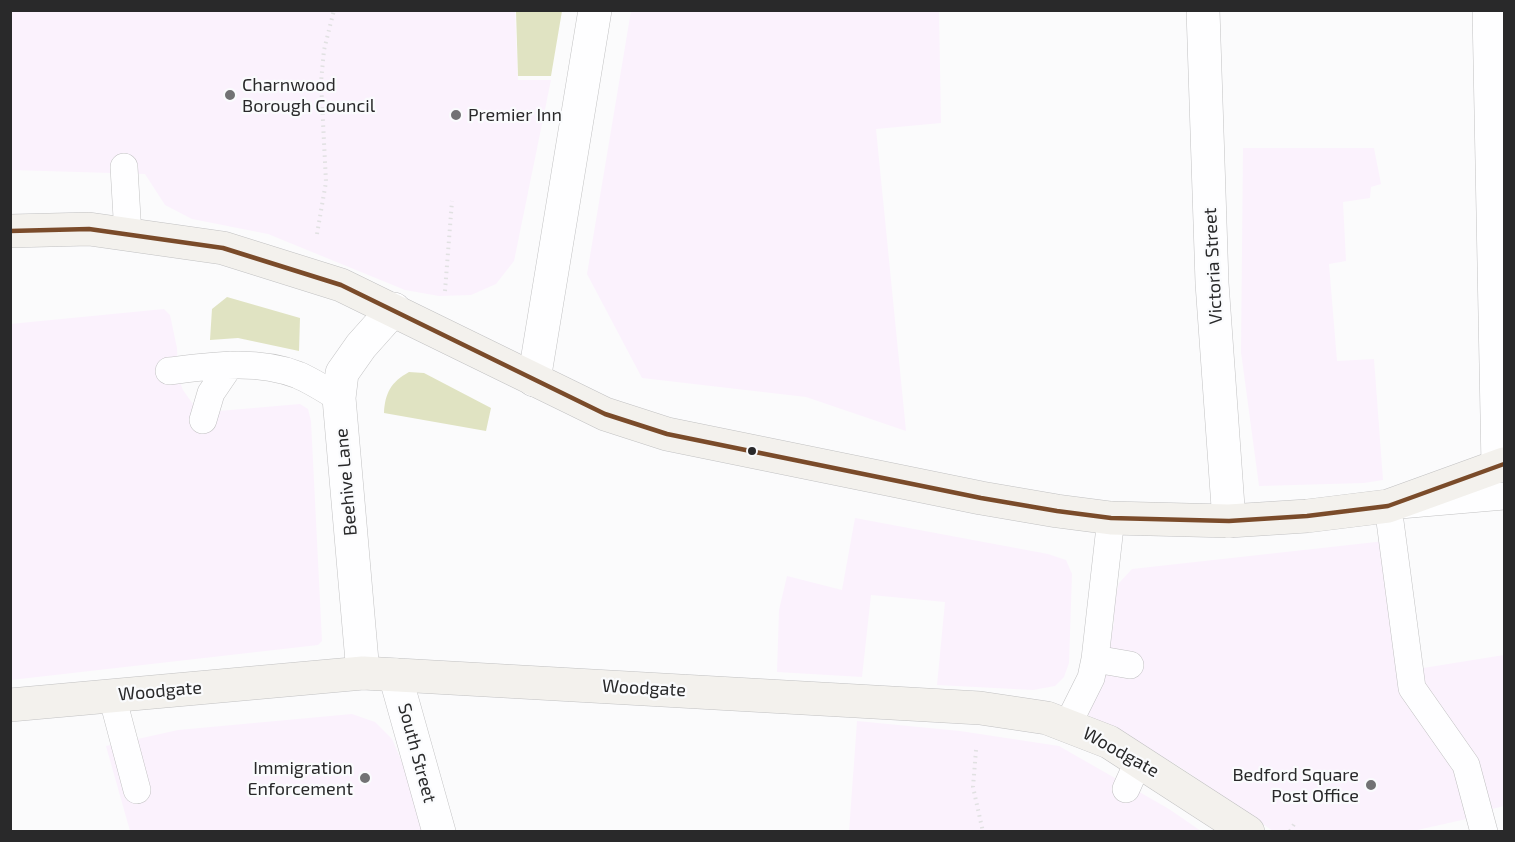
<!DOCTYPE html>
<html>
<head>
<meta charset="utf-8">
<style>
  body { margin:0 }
  #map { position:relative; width:1515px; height:842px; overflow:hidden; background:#fbfbfc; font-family:"Exo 2",sans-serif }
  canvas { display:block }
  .frame { position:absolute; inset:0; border:12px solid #29292a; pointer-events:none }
</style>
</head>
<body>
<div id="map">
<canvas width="1515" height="842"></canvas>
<div class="frame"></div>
</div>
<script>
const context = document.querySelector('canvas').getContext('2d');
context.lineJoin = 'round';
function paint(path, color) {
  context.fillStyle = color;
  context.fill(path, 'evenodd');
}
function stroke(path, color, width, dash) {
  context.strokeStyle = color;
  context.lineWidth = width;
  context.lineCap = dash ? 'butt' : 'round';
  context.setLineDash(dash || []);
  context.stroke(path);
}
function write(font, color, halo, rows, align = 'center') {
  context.font = font + ' "Exo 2",sans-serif';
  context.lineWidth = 4.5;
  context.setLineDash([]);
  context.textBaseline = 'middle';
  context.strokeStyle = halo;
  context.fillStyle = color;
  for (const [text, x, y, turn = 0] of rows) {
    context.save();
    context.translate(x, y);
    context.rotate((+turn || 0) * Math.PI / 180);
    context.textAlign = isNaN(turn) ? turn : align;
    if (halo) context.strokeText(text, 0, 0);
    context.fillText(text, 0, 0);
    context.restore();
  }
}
const commercial = new Path2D(`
  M 11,11 L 515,11 L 518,80 L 551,80 L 514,261 L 496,284 L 471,295 L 439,296 L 405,290 L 268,234 L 192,219 L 165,205 L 145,174 L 11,170 Z
  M 631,11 L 939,11 L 941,123 L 876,129 L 906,431 L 806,397 L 642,378 L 587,274 Z
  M 1243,148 L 1374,148 L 1381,184 L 1371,187 L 1370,198 L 1343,202 L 1346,261 L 1329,264 L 1337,361 L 1374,359 L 1383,480 L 1364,483 L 1259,486 L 1241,352 Z
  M 164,309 L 170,315 L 177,348 L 178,377 L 183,390 L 195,407 L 219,411 L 300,404 L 308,409 L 311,421 L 322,641 L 318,645 L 11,680 L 10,324 Z
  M 855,518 L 1048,554 L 1066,560 L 1072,574 L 1069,663 L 1064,677 L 1055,686 L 1033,690 L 937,685 L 945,602 L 871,595 L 862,677 L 777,672 L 779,610 L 787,576 L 842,590 Z
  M 1385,541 L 1401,675 L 1462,782 L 1471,818 L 1413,831 L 1273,831 L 1180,767 L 1086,714 L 1088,701 L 1102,688 L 1114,622 L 1114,602 L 1119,583 L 1132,569 Z
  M 1504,655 L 1504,806 L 1488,810 L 1424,692 L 1417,669 Z
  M 352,714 L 375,722 L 392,739 L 405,769 L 425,831 L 130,831 L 106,746 L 178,730 Z
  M 857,721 L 960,731 L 1059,746 L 1169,809 L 1201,831 L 849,832 Z`);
const green = new Path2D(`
  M 516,11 L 562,11 L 551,76 L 518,76 Z
  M 227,297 L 300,318 L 299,351 L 238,338 L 210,340 L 212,309 Z
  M 409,372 L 424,373 L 491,408 L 486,431 L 384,413 C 385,393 391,382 409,372 Z`);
const path = new Path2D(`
  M 317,234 L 326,182 L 321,82 L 324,50 L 334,10
  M 445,291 L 452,201
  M 976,750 L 973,787 L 983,832
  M 1290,831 L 1296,821`);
const service = new Path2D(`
  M 124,167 L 128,235
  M 169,371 C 212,366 256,359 298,375 C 312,381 326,390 339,398
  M 203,420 L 211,393 L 230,365
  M 1095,659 L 1130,665
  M 112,696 L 137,790
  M 1068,724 L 1091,678 L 1095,659 L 1111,518
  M 1126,789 L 1139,760
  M 1484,832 L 1466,765 L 1412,688 L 1388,506 L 1504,496`);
const minor = new Path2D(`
  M 1203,10 L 1212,283 L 1229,521
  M 1489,10 L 1498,466
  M 534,380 L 595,10
  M 363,673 L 339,398 L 342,373 L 361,346 L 394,309
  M 395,675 L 439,832`);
const secondary = new Path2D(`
  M 10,231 L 89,229 L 223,248 L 341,285 L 605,414 L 667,434 L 981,498 L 1057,511 L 1111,518 L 1229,521 L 1307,516 L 1388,506 L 1504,464
  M 10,705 L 363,673 L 980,708 L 1047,718 L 1109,742 L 1248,832`);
const bus1 = new Path2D(`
  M 10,231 L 89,229 L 223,248 L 341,285 L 605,414 L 667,434 L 981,498 L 1057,511 L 1111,518 L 1229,521 L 1307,516 L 1388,506 L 1504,464`);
const markers = [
  [230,95,6,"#727274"],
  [456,115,6,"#727274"],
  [752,451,5,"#29292a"],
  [365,778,6,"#727274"],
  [1371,785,6,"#727274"]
];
const poiNames = [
  ["Charnwood",242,85],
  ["Borough Council",242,106],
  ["Premier Inn",468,115],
  ["Immigration",353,768,"right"],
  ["Enforcement",353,789,"right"],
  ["Bedford Square",1359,775,"right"],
  ["Post Office",1359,796,"right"]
];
const streetNames = [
  ["Victoria Street",1213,266,-93],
  ["Beehive Lane",346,482,-95],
  ["Woodgate",644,688,3],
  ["Woodgate",160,691,-5],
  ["Woodgate",1121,752,29],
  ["South Street",417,753,75]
];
paint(commercial, '#fbf2fd');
paint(green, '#e0e3c2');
stroke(service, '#c1c1c2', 28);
stroke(minor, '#c1c1c2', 34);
stroke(secondary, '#c1c1c2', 34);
stroke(path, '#e1e1e2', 4, [1.5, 4.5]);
stroke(service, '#fefeff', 27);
stroke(minor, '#fefeff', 33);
stroke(secondary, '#f3f1ed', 33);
stroke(bus1, '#7a4b2a', 4.5);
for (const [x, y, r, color] of markers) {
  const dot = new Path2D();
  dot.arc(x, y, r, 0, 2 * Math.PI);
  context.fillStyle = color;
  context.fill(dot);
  stroke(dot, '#fafbfd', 2);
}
write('18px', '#29292a', '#fafbfd', poiNames, 'left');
write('18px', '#29292a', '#fafbfd', streetNames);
</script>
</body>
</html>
